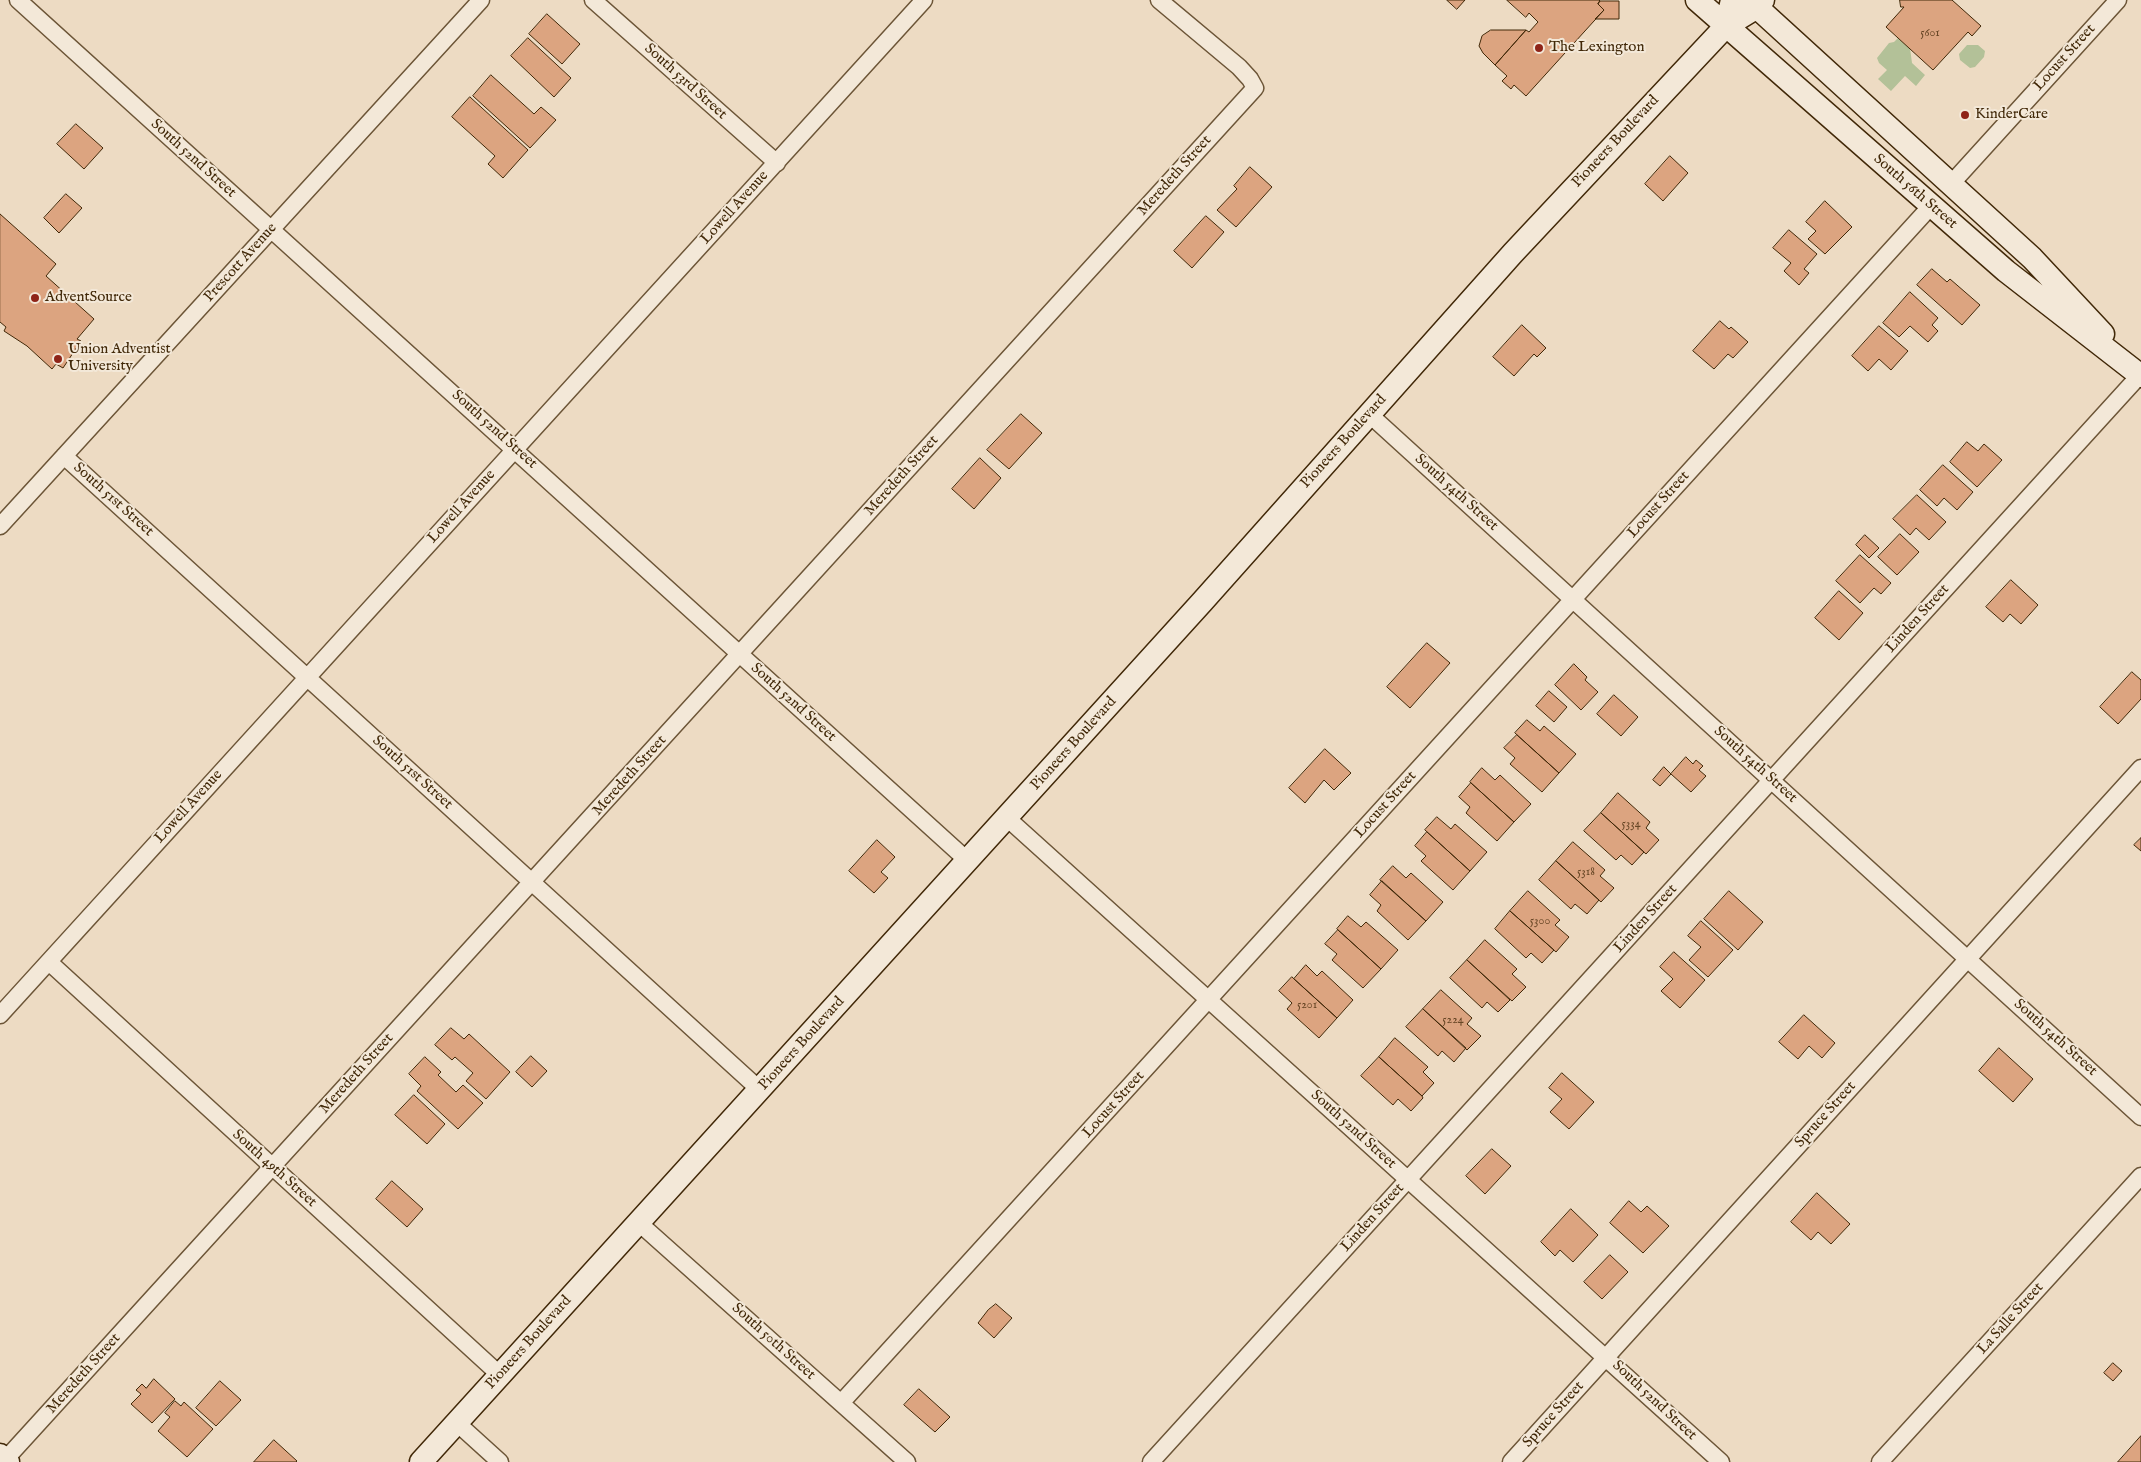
<!DOCTYPE html>
<html>
<head>
<meta charset="utf-8">
<style>
  body { margin:0 }
  canvas { display:block; background:#eddbc3 }
</style>
</head>
<body>
<canvas width="2141" height="1462"></canvas>
<script>
const context = document.querySelector('canvas').getContext('2d');
context.lineJoin = 'round';
function paint(path, color) {
  context.fillStyle = color;
  context.fill(path, 'evenodd');
}
function stroke(path, color, width, dash) {
  context.strokeStyle = color;
  context.lineWidth = width;
  context.lineCap = dash ? 'butt' : 'round';
  context.setLineDash(dash || []);
  context.stroke(path);
}
function write(font, color, halo, rows, align = 'center') {
  context.font = font + ' "IM FELL English",serif';
  context.lineWidth = 4;
  context.setLineDash([]);
  context.textBaseline = 'middle';
  context.strokeStyle = halo;
  context.fillStyle = color;
  for (const [text, x, y, turn = 0] of rows) {
    context.save();
    context.translate(x, y);
    context.rotate((+turn || 0) * Math.PI / 180);
    context.textAlign = isNaN(turn) ? turn : align;
    if (halo) context.strokeText(text, 0, 0);
    context.fillText(text, 0, 0);
    context.restore();
  }
}
const green = new Path2D(`
  M 1898,38 L 1910,48 L 1912,63 L 1925,75 L 1916,86 L 1905,76 L 1891,91 L 1878,79 L 1887,70 L 1879,63 L 1877,58 L 1889,43 L 1894,42 Z
  M 1967,45 L 1978,45 L 1985,51 L 1984,57 L 1975,67 L 1970,68 L 1960,60 L 1959,54 Z`);
const building = new Path2D(`
  M 1447,0 L 1465,0 L 1457,9 Z
  M 1507,0 L 1599,0 L 1600,1 L 1598,4 L 1604,10 L 1526,96 L 1514,85 L 1511,89 L 1502,81 L 1507,76 L 1495,65 L 1526,30 L 1529,32 L 1538,22 L 1529,13 L 1526,17 Z
  M 1900,0 L 1952,0 L 1981,26 L 1972,36 L 1968,32 L 1933,70 L 1886,27 L 1904,7 L 1901,7 Z
  M 1600,1 L 1619,1 L 1619,19 L 1595,19 L 1604,10 L 1598,4 Z
  M 547,14 L 580,44 L 562,64 L 529,34 Z
  M 1491,30 L 1526,30 L 1495,65 L 1483,53 L 1479,46 L 1482,36 Z
  M 528,38 L 571,78 L 554,97 L 511,56 Z
  M 491,75 L 534,114 L 541,107 L 556,120 L 530,148 L 473,96 Z
  M 470,97 L 528,150 L 503,178 L 488,164 L 495,156 L 452,117 Z
  M 76,124 L 103,148 L 84,169 L 57,144 Z
  M 1670,156 L 1688,173 L 1663,201 L 1645,184 Z
  M 1250,167 L 1272,187 L 1236,227 L 1217,210 L 1237,189 L 1234,186 Z
  M 66,194 L 82,208 L 59,233 L 44,218 Z
  M 1825,201 L 1852,227 L 1825,254 L 1808,239 L 1816,231 L 1806,222 Z
  M 0,214 L 56,264 L 46,276 L 94,319 L 77,339 L 81,341 L 63,368 L 56,364 L 52,369 L 27,346 L 4,331 L 6,327 L 0,322 Z
  M 1206,216 L 1224,232 L 1192,268 L 1174,251 Z
  M 1789,230 L 1817,254 L 1804,269 L 1809,273 L 1799,285 L 1784,271 L 1791,263 L 1773,248 Z
  M 1932,269 L 1947,282 L 1950,279 L 1980,305 L 1962,325 L 1917,285 Z
  M 1910,292 L 1938,318 L 1932,325 L 1938,331 L 1928,342 L 1910,326 L 1899,337 L 1883,323 Z
  M 1720,321 L 1729,329 L 1731,327 L 1748,342 L 1733,358 L 1728,354 L 1714,369 L 1693,351 Z
  M 1522,325 L 1546,348 L 1537,357 L 1534,354 L 1514,376 L 1493,357 Z
  M 1879,326 L 1908,351 L 1891,370 L 1879,359 L 1868,371 L 1852,356 Z
  M 1021,414 L 1042,433 L 1009,469 L 987,450 Z
  M 1967,442 L 1978,451 L 1984,444 L 2002,460 L 1977,487 L 1950,462 Z
  M 980,458 L 1001,478 L 974,509 L 952,489 Z
  M 1943,465 L 1973,492 L 1957,510 L 1944,498 L 1937,506 L 1920,490 Z
  M 1917,495 L 1946,522 L 1929,540 L 1916,528 L 1910,535 L 1893,519 Z
  M 1900,534 L 1919,552 L 1897,575 L 1878,557 Z
  M 1865,535 L 1879,548 L 1869,558 L 1856,545 Z
  M 1860,555 L 1891,583 L 1881,594 L 1874,588 L 1860,603 L 1836,581 Z
  M 2011,580 L 2038,605 L 2021,624 L 2010,614 L 2003,622 L 1986,607 Z
  M 1839,591 L 1863,613 L 1839,640 L 1815,618 Z
  M 1427,643 L 1450,663 L 1410,708 L 1387,687 Z
  M 1574,664 L 1587,677 L 1585,680 L 1598,692 L 1581,710 L 1555,685 Z
  M 2132,672 L 2141,680 L 2141,699 L 2118,724 L 2100,707 Z
  M 1549,691 L 1567,707 L 1554,722 L 1536,706 Z
  M 1614,695 L 1638,717 L 1621,736 L 1597,714 Z
  M 1527,720 L 1540,731 L 1544,726 L 1576,754 L 1559,773 L 1515,733 Z
  M 1517,735 L 1559,773 L 1542,792 L 1510,764 L 1515,758 L 1504,748 Z
  M 1325,749 L 1351,773 L 1334,790 L 1324,780 L 1305,803 L 1289,788 Z
  M 1686,757 L 1693,764 L 1696,760 L 1703,766 L 1699,770 L 1706,776 L 1691,792 L 1671,774 Z
  M 1664,767 L 1671,774 L 1660,786 L 1653,780 Z
  M 1482,768 L 1495,780 L 1500,775 L 1531,804 L 1514,822 L 1470,782 Z
  M 1471,783 L 1514,822 L 1497,841 L 1466,813 L 1470,807 L 1459,797 Z
  M 1618,793 L 1650,822 L 1646,828 L 1659,840 L 1646,854 L 1601,813 Z
  M 1601,813 L 1644,852 L 1632,865 L 1621,855 L 1616,860 L 1584,831 Z
  M 1437,817 L 1451,829 L 1455,824 L 1487,852 L 1470,871 L 1425,830 Z
  M 1427,832 L 1470,871 L 1453,890 L 1421,861 L 1426,856 L 1415,846 Z
  M 2141,838 L 2141,851 L 2134,845 Z
  M 877,840 L 895,857 L 881,872 L 888,878 L 874,893 L 849,871 Z
  M 1573,842 L 1605,870 L 1600,876 L 1614,888 L 1601,902 L 1556,861 Z
  M 1556,861 L 1599,900 L 1587,914 L 1575,904 L 1571,909 L 1539,880 Z
  M 1393,866 L 1406,878 L 1411,873 L 1443,902 L 1426,921 L 1380,880 Z
  M 1382,881 L 1426,921 L 1408,940 L 1377,911 L 1381,905 L 1370,895 Z
  M 1528,891 L 1560,920 L 1555,925 L 1569,937 L 1556,952 L 1510,911 Z
  M 1729,891 L 1763,922 L 1738,950 L 1704,919 Z
  M 1510,911 L 1554,950 L 1542,963 L 1531,953 L 1526,958 L 1495,929 Z
  M 1348,916 L 1361,927 L 1366,922 L 1398,950 L 1381,969 L 1337,929 Z
  M 1701,921 L 1733,950 L 1708,977 L 1689,960 L 1701,947 L 1688,936 Z
  M 1338,930 L 1381,969 L 1363,988 L 1332,960 L 1337,954 L 1325,944 Z
  M 1485,940 L 1517,969 L 1512,974 L 1526,987 L 1512,1001 L 1467,960 Z
  M 1674,952 L 1705,980 L 1680,1008 L 1661,991 L 1673,979 L 1660,967 Z
  M 1467,960 L 1510,1000 L 1498,1012 L 1487,1002 L 1482,1008 L 1450,978 Z
  M 1306,965 L 1317,976 L 1322,971 L 1353,1000 L 1337,1018 L 1294,979 Z
  M 1292,977 L 1337,1018 L 1319,1038 L 1287,1009 L 1292,1003 L 1279,991 Z
  M 1441,990 L 1472,1018 L 1467,1024 L 1481,1036 L 1467,1050 L 1423,1009 Z
  M 1423,1009 L 1466,1048 L 1454,1062 L 1442,1051 L 1438,1056 L 1406,1027 Z
  M 1804,1015 L 1835,1043 L 1822,1058 L 1809,1046 L 1798,1059 L 1779,1042 Z
  M 451,1028 L 464,1039 L 469,1034 L 510,1072 L 486,1099 L 466,1081 L 473,1073 L 455,1057 L 452,1060 L 435,1045 Z
  M 1395,1038 L 1428,1067 L 1423,1072 L 1434,1083 L 1422,1096 L 1379,1057 Z
  M 1999,1048 L 2033,1079 L 2013,1102 L 1979,1071 Z
  M 531,1056 L 547,1071 L 532,1087 L 516,1072 Z
  M 425,1057 L 441,1072 L 438,1075 L 456,1092 L 463,1085 L 483,1103 L 458,1129 L 417,1091 L 421,1086 L 409,1074 Z
  M 1379,1057 L 1422,1096 L 1423,1098 L 1411,1111 L 1398,1099 L 1393,1105 L 1361,1076 Z
  M 1562,1073 L 1594,1102 L 1569,1129 L 1550,1112 L 1562,1099 L 1549,1088 Z
  M 414,1095 L 445,1124 L 427,1144 L 395,1115 Z
  M 1492,1149 L 1511,1166 L 1485,1194 L 1466,1176 Z
  M 392,1181 L 423,1209 L 407,1227 L 376,1199 Z
  M 1817,1193 L 1850,1224 L 1831,1244 L 1818,1232 L 1811,1240 L 1791,1222 Z
  M 1629,1201 L 1641,1212 L 1647,1206 L 1669,1226 L 1643,1253 L 1610,1223 Z
  M 1571,1209 L 1598,1235 L 1573,1262 L 1560,1250 L 1555,1256 L 1541,1242 Z
  M 1610,1255 L 1628,1272 L 1602,1299 L 1584,1282 Z
  M 996,1304 L 1012,1318 L 994,1338 L 978,1323 L 988,1310 Z
  M 2113,1363 L 2122,1371 L 2113,1381 L 2104,1373 Z
  M 154,1379 L 175,1399 L 152,1423 L 131,1404 L 141,1394 L 136,1390 L 142,1384 L 146,1388 Z
  M 220,1381 L 241,1400 L 216,1426 L 196,1408 Z
  M 919,1389 L 950,1417 L 935,1432 L 904,1405 Z
  M 175,1401 L 181,1406 L 184,1402 L 213,1429 L 187,1457 L 158,1431 L 170,1417 L 165,1413 Z
  M 2141,1436 L 2141,1462 L 2118,1462 Z
  M 274,1440 L 297,1461 L 296,1462 L 254,1462 Z`);
const street = new Path2D(`
  M 18,0 L 968,861
  M 593,0 L 777,163
  M 1951,184 L 2118,0
  M 1369,414 L 2141,1117
  M 64,456 L 760,1090
  M 0,526 L 481,0
  M 1007,818 L 1721,1462
  M 49,962 L 500,1375
  M 0,1015 L 924,0
  M 639,1223 L 907,1462
  M 841,1403 L 1931,206
  M 457,1423 L 500,1462
  M 3,1462 L 1255,88 L 1250,79 L 1239,67 L 1159,0
  M 1151,1462 L 2140,375
  M 1511,1462 L 2141,768
  M 1880,1462 L 2141,1176`);
const secondary = new Path2D(`
  M 1697,0 L 2006,271 L 2141,376
  M 1749,0 L 2032,258 L 2103,334
  M 1726,26 L 1732,0
  M 0,1455 L 8,1462
  M 421,1462 L 1202,602 L 1513,253 L 1726,26 L 1757,7 L 1763,0`);
const markers = [
  [1539,48,5,"#8f2418"],
  [1965,115,5,"#8f2418"],
  [35,298,5,"#8f2418"],
  [58,359,5,"#8f2418"]
];
const numberNames = [
  ["5601",1930,34],
  ["5334",1631,825],
  ["5318",1586,873],
  ["5300",1540,922],
  ["5201",1307,1006],
  ["5224",1453,1021]
];
const poiNames = [
  ["The Lexington",1549,48],
  ["KinderCare",1975,115],
  ["AdventSource",45,298],
  ["Union Adventist",68,350],
  ["University",68,367]
];
const streetNames = [
  ["Locust Street",2065,58,-48],
  ["South 53rd Street",685,82,42],
  ["Pioneers Boulevard",1616,142,-47],
  ["South 52nd Street",193,159,42],
  ["Meredeth Street",1175,176,-48],
  ["South 56th Street",1915,192,41],
  ["Lowell Avenue",735,208,-48],
  ["Prescott Avenue",241,263,-48],
  ["South 52nd Street",494,430,42],
  ["Pioneers Boulevard",1344,442,-48],
  ["Meredeth Street",902,476,-48],
  ["South 54th Street",1456,493,42],
  ["South 51st Street",113,500,42],
  ["Locust Street",1659,505,-48],
  ["Lowell Avenue",462,507,-48],
  ["Linden Street",1918,619,-48],
  ["South 52nd Street",793,703,42],
  ["Pioneers Boulevard",1074,744,-48],
  ["South 54th Street",1755,765,42],
  ["South 51st Street",412,773,42],
  ["Meredeth Street",630,776,-48],
  ["Locust Street",1386,805,-48],
  ["Lowell Avenue",189,807,-48],
  ["Linden Street",1646,919,-48],
  ["South 54th Street",2055,1038,42],
  ["Pioneers Boulevard",802,1044,-48],
  ["Meredeth Street",357,1074,-48],
  ["Locust Street",1114,1105,-48],
  ["Spruce Street",1826,1115,-48],
  ["South 52nd Street",1353,1130,42],
  ["South 49th Street",274,1169,42],
  ["Linden Street",1373,1218,-48],
  ["La Salle Street",2011,1319,-48],
  ["South 50th Street",773,1342,42],
  ["Pioneers Boulevard",529,1343,-48],
  ["Meredeth Street",84,1374,-48],
  ["South 52nd Street",1654,1401,43],
  ["Spruce Street",1554,1415,-48]
];
paint(green, '#b3c198');
paint(building, '#dca480');
stroke(building, '#412808', 1);
stroke(street, '#6c5537', 19);
stroke(secondary, '#412808', 25);
stroke(street, '#f3e8d8', 16);
stroke(secondary, '#f3e8d8', 22);
for (const [x, y, r, color] of markers) {
  const dot = new Path2D();
  dot.arc(x, y, r, 0, 2 * Math.PI);
  context.fillStyle = color;
  context.fill(dot);
  stroke(dot, '#f3e8d8', 2);
}
write('12px', '#684726', null, numberNames);
write('15px', '#412808', '#f3e8d8', poiNames, 'left');
write('15px', '#412808', '#f3e8d8', streetNames);
</script>
</body>
</html>
